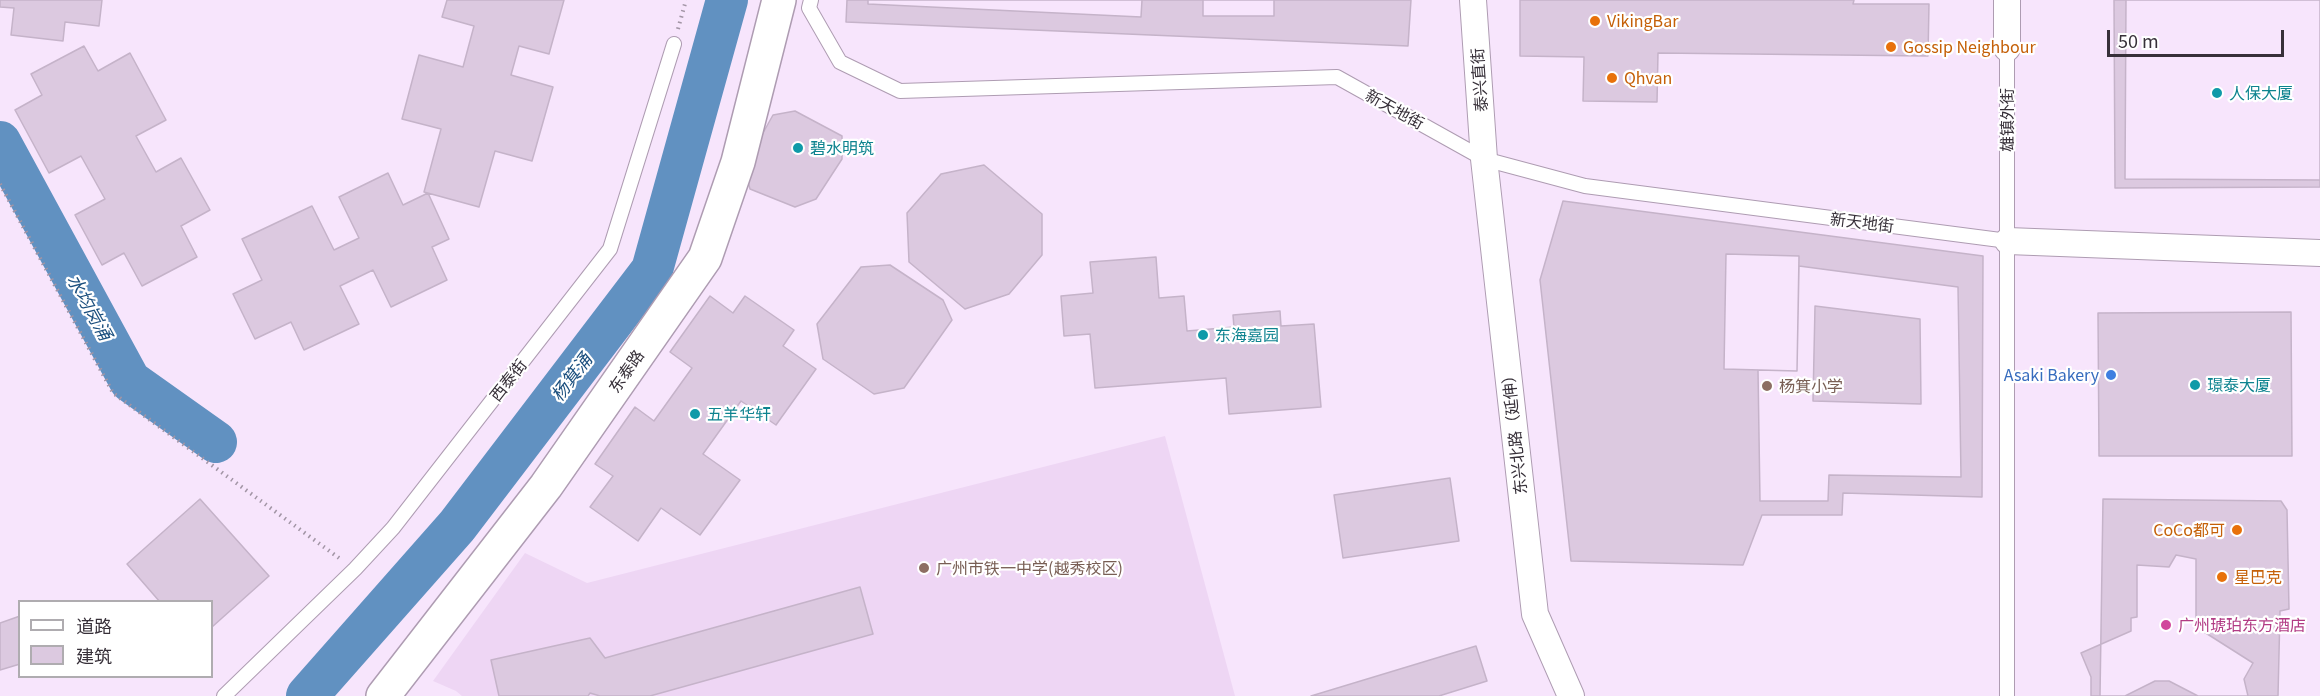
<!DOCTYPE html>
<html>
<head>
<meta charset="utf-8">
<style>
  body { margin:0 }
  #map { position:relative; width:2320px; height:696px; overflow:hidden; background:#f7e5fc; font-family:Georgia,"Noto Sans SC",serif }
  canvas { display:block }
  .legend { position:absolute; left:18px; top:600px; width:195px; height:78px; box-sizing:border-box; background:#fff; border:2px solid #afacb0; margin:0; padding:8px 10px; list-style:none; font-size:18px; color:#373039 }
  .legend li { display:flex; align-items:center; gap:12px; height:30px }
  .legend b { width:30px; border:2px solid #afacb0 }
  .scale { position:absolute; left:2107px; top:30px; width:177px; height:27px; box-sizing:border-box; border:3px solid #373039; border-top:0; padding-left:8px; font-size:18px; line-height:21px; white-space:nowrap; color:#373039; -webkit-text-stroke:4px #fff; paint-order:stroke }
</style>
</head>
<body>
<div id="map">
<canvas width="2320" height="696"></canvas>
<ul class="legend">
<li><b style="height:8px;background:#fff"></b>道路</li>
<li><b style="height:16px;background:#dcc9e0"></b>建筑</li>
</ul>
<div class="scale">50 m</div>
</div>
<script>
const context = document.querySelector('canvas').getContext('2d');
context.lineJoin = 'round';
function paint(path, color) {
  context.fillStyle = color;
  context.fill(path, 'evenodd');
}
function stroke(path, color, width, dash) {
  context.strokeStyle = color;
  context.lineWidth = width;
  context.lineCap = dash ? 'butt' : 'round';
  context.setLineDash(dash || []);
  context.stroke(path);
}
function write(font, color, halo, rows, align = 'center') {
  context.font = font + ' Georgia,"Noto Sans SC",serif';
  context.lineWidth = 4.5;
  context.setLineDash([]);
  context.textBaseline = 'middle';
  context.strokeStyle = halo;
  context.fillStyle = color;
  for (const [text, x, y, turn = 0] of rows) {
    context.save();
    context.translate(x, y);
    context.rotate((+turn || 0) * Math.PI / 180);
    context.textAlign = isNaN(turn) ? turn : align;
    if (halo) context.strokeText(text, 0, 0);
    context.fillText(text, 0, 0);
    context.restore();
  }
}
const built = new Path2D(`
  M 1165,436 L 1235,696 L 462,696 L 456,691 L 433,681 L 525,553 L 587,583 Z`);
const river = new Path2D(`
  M 0,142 L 130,381 L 216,442
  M 307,696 L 457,526 L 652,270 L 727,0`);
const building = new Path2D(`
  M 0,0 L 102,0 L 99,26 L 65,22 L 63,41 L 11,35 L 14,8 L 0,7 Z
  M 447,0 L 564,0 L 549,54 L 519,46 L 511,75 L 553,87 L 532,161 L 495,151 L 479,207 L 424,192 L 441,129 L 402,119 L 419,55 L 463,67 L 474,26 L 442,17 Z
  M 847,0 L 1411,0 L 1408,46 L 846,22 Z
  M 868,0 L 1142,0 L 1141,17 L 868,4 Z
  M 1203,0 L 1274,0 L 1274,16 L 1203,16 Z
  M 1520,0 L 1854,0 L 1853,4 L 1929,4 L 1928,56 L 1658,53 L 1657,102 L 1583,101 L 1584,57 L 1520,56 Z
  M 2114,0 L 2320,0 L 2320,187 L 2115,188 Z
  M 2126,0 L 2320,0 L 2320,180 L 2125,179 Z
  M 84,46 L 98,71 L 130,53 L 166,120 L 136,136 L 156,172 L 181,158 L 210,210 L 181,226 L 197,257 L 142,286 L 124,253 L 102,265 L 75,215 L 105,199 L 81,156 L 49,173 L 15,110 L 42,95 L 31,74 Z
  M 795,111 L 842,136 L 842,159 L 816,199 L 795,207 L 750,189 L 744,167 L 773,115 Z
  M 984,165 L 1042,214 L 1042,255 L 1009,294 L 965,309 L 909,262 L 907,213 L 941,174 Z
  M 388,173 L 403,205 L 428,193 L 449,239 L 432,247 L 447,280 L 391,307 L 373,270 L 340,286 L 359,324 L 304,350 L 291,322 L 255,339 L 233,294 L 262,280 L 242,239 L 312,206 L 334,250 L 359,238 L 339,197 Z
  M 1563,201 L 1983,256 L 1982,497 L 1843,493 L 1842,515 L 1762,515 L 1743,565 L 1571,561 L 1540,280 Z
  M 1726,254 L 1799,256 L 1797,371 L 1724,369 Z
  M 1156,257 L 1159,298 L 1184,296 L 1187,331 L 1234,327 L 1233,315 L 1280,311 L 1281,326 L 1314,324 L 1321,407 L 1229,414 L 1226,378 L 1095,388 L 1090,334 L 1064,336 L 1061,296 L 1093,293 L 1090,262 Z
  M 890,265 L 943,300 L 952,320 L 904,388 L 874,394 L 823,359 L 817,324 L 861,267 Z
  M 1799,266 L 1958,287 L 1961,477 L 1829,475 L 1828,501 L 1760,501 L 1758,370 L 1797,371 ZM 1815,306 L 1920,319 L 1921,404 L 1813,401 Z
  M 710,296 L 733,313 L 745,296 L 794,330 L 783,346 L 816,369 L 776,425 L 741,401 L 703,454 L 740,480 L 700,535 L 661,508 L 638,541 L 590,507 L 613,476 L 595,464 L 635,407 L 654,421 L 692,368 L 670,352 Z
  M 2291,312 L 2292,456 L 2099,456 L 2098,313 Z
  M 1450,478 L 1459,541 L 1343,558 L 1334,495 Z
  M 200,499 L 269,576 L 212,627 L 212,602 L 160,602 L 127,564 Z
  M 2103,499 L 2281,501 L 2287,510 L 2289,609 L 2280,611 L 2278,696 L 2100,696 Z
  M 2176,555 L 2196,559 L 2196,618 L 2202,619 L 2201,630 L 2253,663 L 2244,679 L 2248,696 L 2198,696 L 2169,681 L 2155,681 L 2125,696 L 2091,696 L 2091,677 L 2081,653 L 2131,631 L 2131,618 L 2137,617 L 2137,565 L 2169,567 Z
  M 860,587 L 873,634 L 650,696 L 600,696 L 590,693 L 588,696 L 499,696 L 491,660 L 590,638 L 605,658 Z
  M 20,616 L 20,664 L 0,670 L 0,623 Z
  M 1476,646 L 1487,681 L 1439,696 L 1311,696 Z`);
const path = new Path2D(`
  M 678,29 L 686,0
  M 0,184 L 113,393 L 339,558`);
const service = new Path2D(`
  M 811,0 L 809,8 L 840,62 L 900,91 L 1337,77 L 1484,159 L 1585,186 L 2008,241
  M 224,696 L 355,569 L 393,528 L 610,249 L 674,44
  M 2007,696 L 2007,48`);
const minor = new Path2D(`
  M 1473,0 L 1484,159 L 1535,614 L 1571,696
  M 2007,0 L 2007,48
  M 2008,241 L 2320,253`);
const tertiary = new Path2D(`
  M 383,696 L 546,486 L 705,258 L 738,162 L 779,0`);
const markers = [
  [1595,21,6,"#e8710a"],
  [1891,47,6,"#e8710a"],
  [1612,78,6,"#e8710a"],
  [2217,93,6,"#0f9aa8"],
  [798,148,6,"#0f9aa8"],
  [1203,335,6,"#0f9aa8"],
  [2111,375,6,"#3f7fe0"],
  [2195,385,6,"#0f9aa8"],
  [1767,386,6,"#8d6e63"],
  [695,414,6,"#0f9aa8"],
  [2237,530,6,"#e8710a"],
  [924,568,6,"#8d6e63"],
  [2222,577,6,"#e8710a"],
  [2166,625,6,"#d1479c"]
];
const foodNames = [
  ["VikingBar",1607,21],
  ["Gossip Neighbour",1903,47],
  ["Qhvan",1624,78],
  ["CoCo都可",2225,530,"right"],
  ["星巴克",2234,577]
];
const streetNames = [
  ["泰兴直街",1479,80,-94],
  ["新天地街",1395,109,29],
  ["雄镇外街",2007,120,-90],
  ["新天地街",1862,222,7],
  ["东泰路",626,371,-55],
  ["西泰街",508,380,-52],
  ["东兴北路（延伸）",1514,431,-96]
];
const cultureNames = [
  ["人保大厦",2229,93],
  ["碧水明筑",810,148],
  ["东海嘉园",1215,335],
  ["璟泰大厦",2207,385],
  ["五羊华轩",707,414]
];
const shopNames = [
  ["Asaki Bakery",2099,375]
];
const educationNames = [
  ["杨箕小学",1779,386],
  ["广州市铁一中学(越秀校区)",936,568]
];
const hotelNames = [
  ["广州琥珀东方酒店",2178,625]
];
const waterNames = [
  ["水均岗涌",90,307,61],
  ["杨箕涌",571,377,-53]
];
paint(built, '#eed6f4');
stroke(river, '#6191c1', 42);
paint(building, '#dcc9e0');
stroke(building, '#c5b3c9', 1.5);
stroke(service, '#ae9cb2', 16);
stroke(minor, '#ae9cb2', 28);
stroke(tertiary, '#ae9cb2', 36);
stroke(path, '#a295a5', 4, [1.5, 4.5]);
stroke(service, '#fff', 14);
stroke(minor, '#fff', 26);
stroke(tertiary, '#fff', 33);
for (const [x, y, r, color] of markers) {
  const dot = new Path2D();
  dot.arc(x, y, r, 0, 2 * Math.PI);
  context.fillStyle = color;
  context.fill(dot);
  stroke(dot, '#fff', 2);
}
write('16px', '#c56008', '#fff', foodNames, 'left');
write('16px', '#373039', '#fff', streetNames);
write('16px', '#0d838f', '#fff', cultureNames, 'left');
write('16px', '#366cbe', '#fff', shopNames, 'right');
write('16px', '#785e54', '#fff', educationNames, 'left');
write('16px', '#b23c85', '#fff', hotelNames, 'left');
write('italic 18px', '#1b4f7e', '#fff', waterNames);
</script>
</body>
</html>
